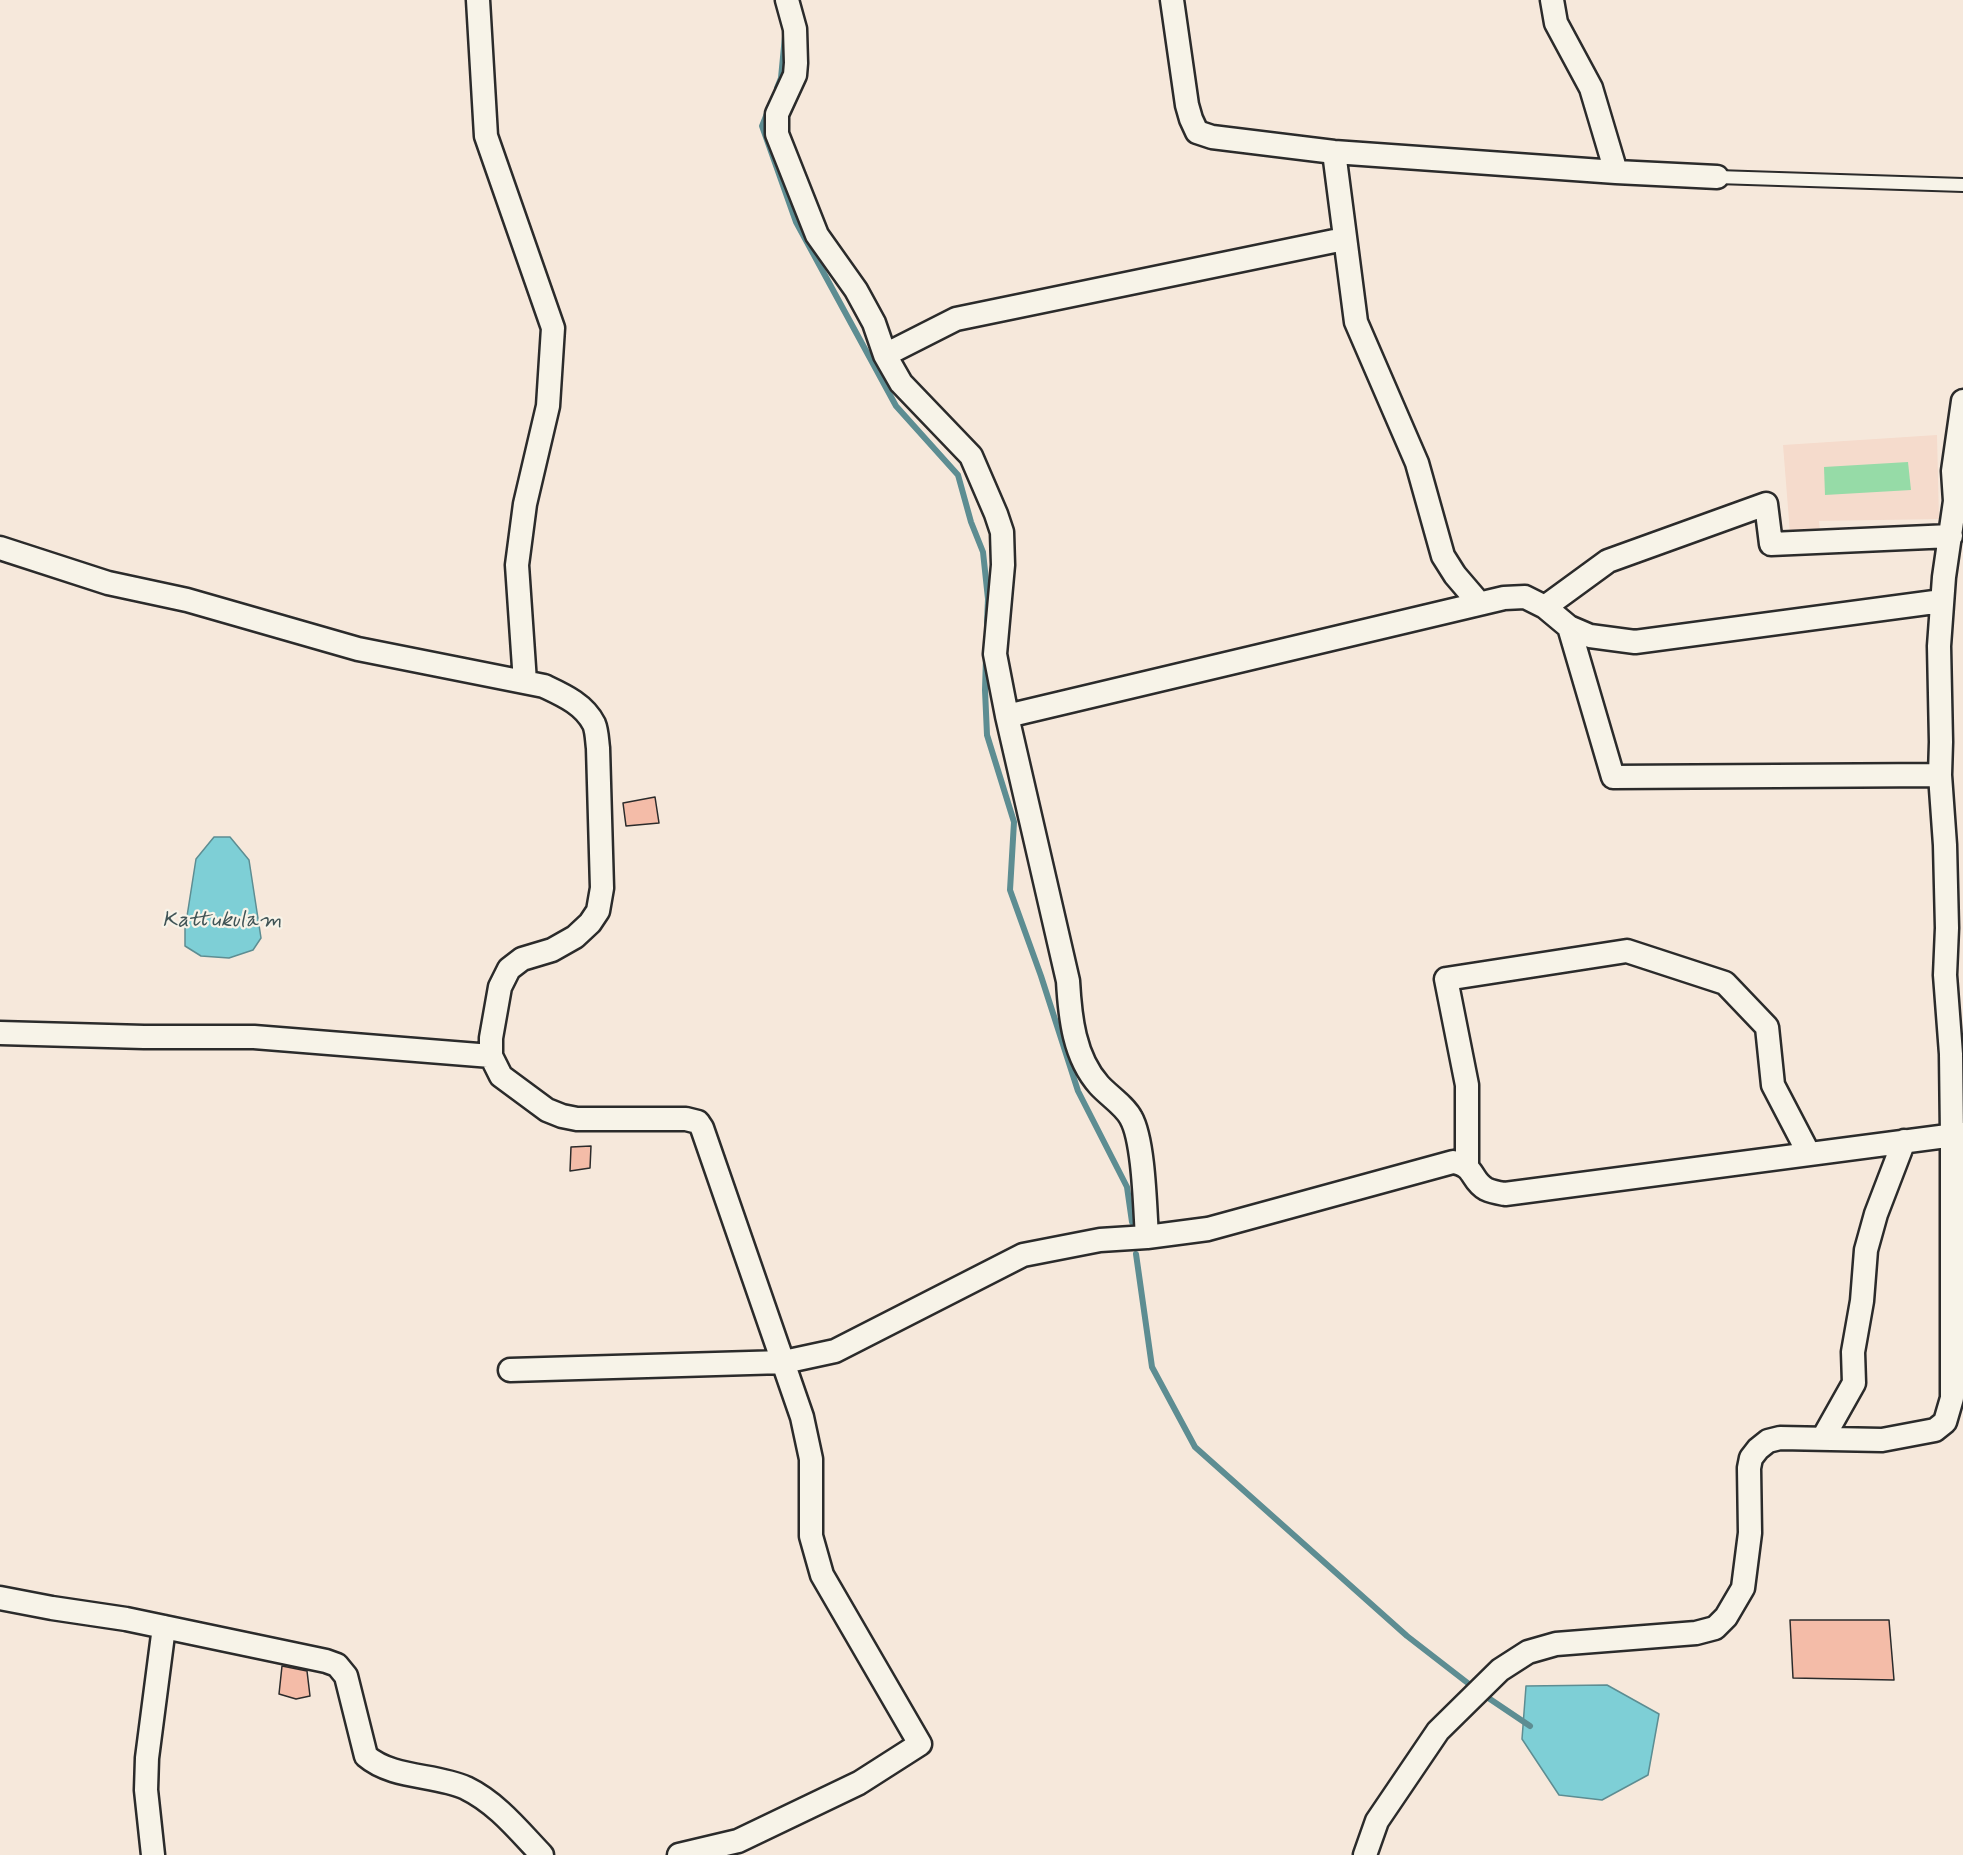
<!DOCTYPE html>
<html>
<head>
<meta charset="utf-8">
<style>
  body { margin:0 }
  canvas { display:block; background:#f6e8db }
</style>
</head>
<body>
<canvas width="1963" height="1855"></canvas>
<script>
const context = document.querySelector('canvas').getContext('2d');
context.lineJoin = 'round';
function paint(path, color) {
  context.fillStyle = color;
  context.fill(path, 'evenodd');
}
function stroke(path, color, width, dash) {
  context.strokeStyle = color;
  context.lineWidth = width;
  context.lineCap = dash ? 'butt' : 'round';
  context.setLineDash(dash || []);
  context.stroke(path);
}
function write(font, color, halo, rows, align = 'center') {
  context.font = font + ' Mynerve,sans-serif';
  context.lineWidth = 4.5;
  context.setLineDash([]);
  context.textBaseline = 'middle';
  context.strokeStyle = halo;
  context.fillStyle = color;
  for (const [text, x, y, turn = 0] of rows) {
    context.save();
    context.translate(x, y);
    context.rotate((+turn || 0) * Math.PI / 180);
    context.textAlign = isNaN(turn) ? turn : align;
    if (halo) context.strokeText(text, 0, 0);
    context.fillText(text, 0, 0);
    context.restore();
  }
}
const built = new Path2D(`
  M 1937,435 L 1939,519 L 1819,521 L 1820,532 L 1790,533 L 1783,445 Z`);
const green = new Path2D(`
  M 1908,462 L 1911,490 L 1825,495 L 1824,467 Z`);
const water = new Path2D(`
  M 214,837 L 230,837 L 249,860 L 261,938 L 253,950 L 229,958 L 201,956 L 185,946 L 185,929 L 196,859 Z
  M 1607,1685 L 1659,1714 L 1648,1775 L 1602,1800 L 1559,1795 L 1522,1739 L 1526,1686 Z`);
const stream = new Path2D(`
  M 777,88 L 781,78 L 785,36
  M 768,111 L 762,126 L 796,222 L 896,406 L 958,475 L 971,522 L 983,552 L 988,599 L 987,623
  M 986,657 L 985,690 L 987,735 L 1014,822 L 1010,890 L 1041,976 L 1078,1091 L 1127,1187 L 1132,1222
  M 1136,1254 L 1152,1367 L 1195,1447 L 1407,1636 L 1478,1691 L 1530,1726`);
const building = new Path2D(`
  M 655,797 L 659,823 L 626,826 L 623,803 Z
  M 591,1146 L 590,1168 L 570,1171 L 571,1147 Z
  M 1790,1620 L 1889,1620 L 1894,1680 L 1793,1678 Z
  M 282,1666 L 307,1671 L 310,1696 L 296,1699 L 279,1694 Z`);
const service = new Path2D(`
  M 1717,177 L 1963,185`);
const minor = new Path2D(`
  M 478,0 L 486,136 L 553,328 L 548,406 L 525,504 L 517,565 L 525,682
  M 787,0 L 795,29 L 796,63 L 795,75 L 777,114 L 777,134 L 817,235 L 856,290 L 874,323 L 885,355 L 901,383 L 971,456 L 996,514 L 1002,532 L 1003,565 L 995,654 L 1007,716
  M 1172,0 L 1187,105 L 1191,119 L 1197,132 L 1212,137 L 1334,152 L 1616,172 L 1717,177
  M 1552,0 L 1556,23 L 1591,88 L 1616,172
  M 1334,152 L 1356,322 L 1417,463 L 1443,556 L 1455,575 L 1479,603
  M 885,355 L 956,319 L 1344,239
  M 0,548 L 108,583 L 187,600 L 358,649 L 544,686 C 563,695 584,704 594,724 C 597,731 597,741 598,748 L 602,888 L 598,911 L 590,923 L 575,937 L 552,950 L 522,959 L 509,969 L 500,987 L 491,1038 L 491,1056 L 501,1076 L 547,1110 L 562,1116 L 577,1119 L 686,1119 L 698,1122 L 702,1128 L 802,1417 L 811,1459 L 811,1536 L 822,1575 L 920,1744 L 859,1783 L 738,1841 L 679,1855
  M 1545,607 L 1608,561 L 1766,504 L 1771,544 L 1951,536
  M 1569,627 L 1613,777 L 1940,775
  M 0,1033 L 144,1037 L 254,1037 L 491,1056
  M 1467,1166 L 1467,1085 L 1446,979 L 1627,951 L 1725,983 L 1767,1027 L 1773,1085 L 1809,1154
  M 1147,1237 C 1145,1209 1144,1141 1131,1118 C 1125,1106 1109,1096 1099,1085 C 1074,1057 1070,1017 1068,981 L 1007,716 L 1504,598 L 1525,597 L 1545,607 L 1569,627 L 1590,636 L 1635,642 L 1942,601
  M 510,1370 L 784,1362 L 835,1351 L 1023,1255 L 1100,1240 L 1147,1237 L 1208,1229 L 1453,1162 C 1476,1166 1470,1180 1486,1189 C 1492,1192 1499,1193 1505,1194 L 1963,1134
  M 1823,1438 L 1854,1383 L 1853,1352 L 1862,1301 L 1866,1250 L 1876,1214 L 1904,1141
  M 0,1598 L 52,1608 L 126,1619 L 326,1661 L 337,1665 L 346,1676 L 366,1756 C 393,1779 435,1774 466,1788 C 497,1803 519,1831 542,1855
  M 153,1855 L 146,1790 L 147,1758 L 164,1627
  M 1365,1855 L 1377,1821 L 1438,1731 L 1500,1670 L 1528,1652 L 1556,1644 L 1696,1633 L 1715,1628 L 1726,1617 L 1743,1588 L 1750,1533 L 1749,1468 L 1751,1458 L 1758,1449 L 1768,1441 L 1780,1438 L 1882,1440 L 1935,1430 L 1945,1422 L 1952,1398 L 1952,1135 L 1951,1054 L 1945,975 L 1947,928 L 1945,845 L 1940,775 L 1941,742 L 1939,646 L 1944,577 L 1955,501 L 1953,471 L 1963,401`);
const waterNames = [
  ["Kattukulam",222,921]
];
paint(built, '#f5dbcc');
paint(green, '#96dba7');
paint(water, '#7ecfd6');
stroke(water, '#5d8d92', 1.5);
stroke(stream, '#5d8d92', 6);
paint(building, '#f4bca8');
stroke(building, '#2b2b2b', 1.5);
stroke(service, '#2b2b2b', 16);
stroke(minor, '#2b2b2b', 27);
stroke(service, '#f7f3e8', 12);
stroke(minor, '#f7f3e8', 22);
write('italic 22px', '#405456', '#f7f3e8', waterNames);
</script>
</body>
</html>
